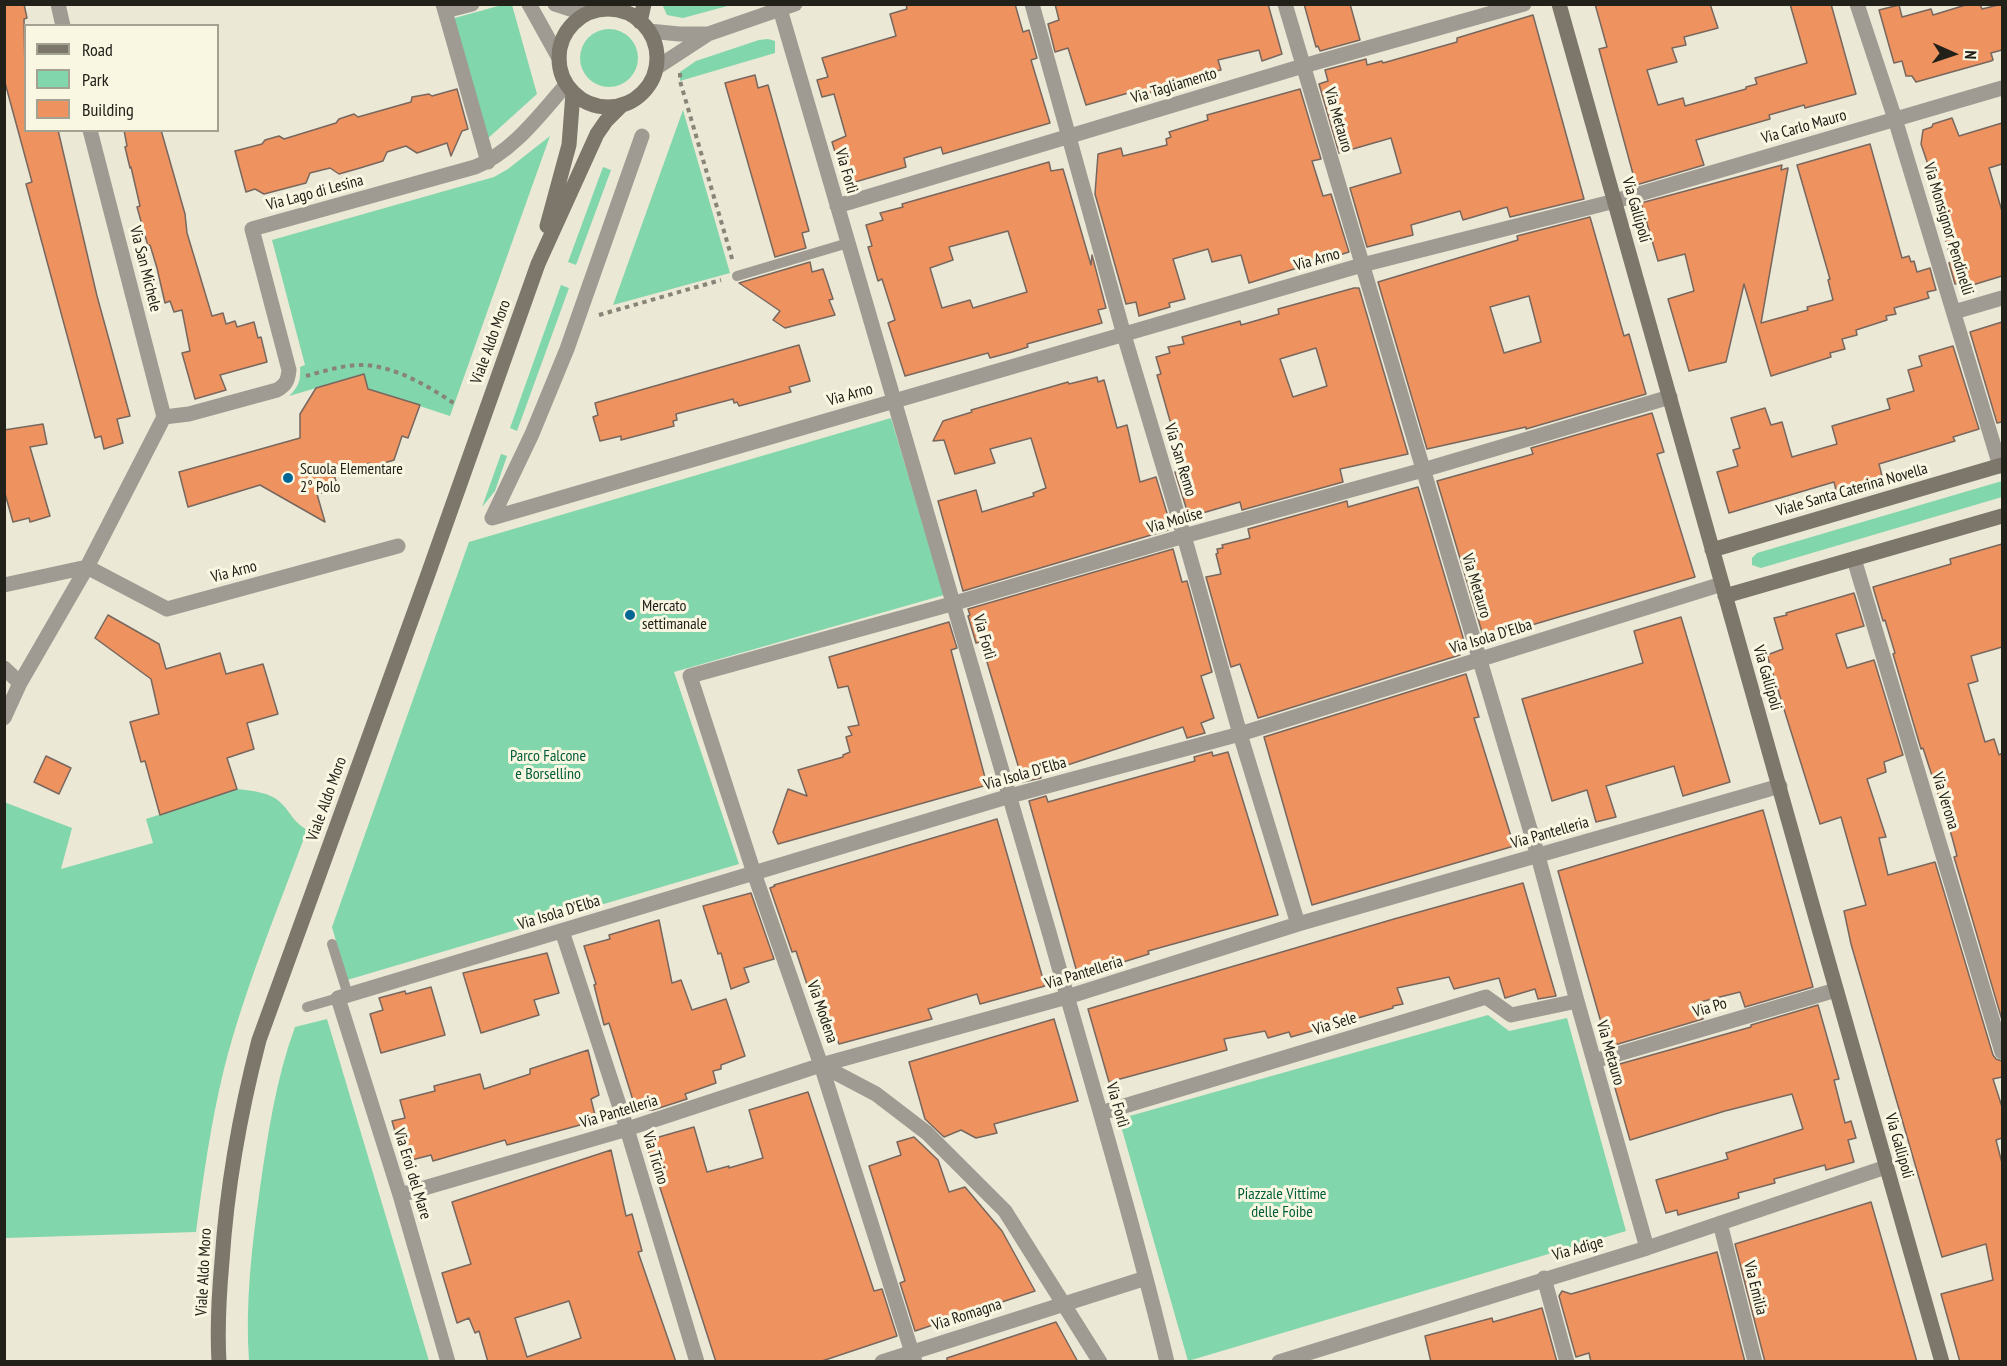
<!DOCTYPE html>
<html>
<head>
<meta charset="utf-8">
<style>
  body { margin:0 }
  #map { position:relative; width:2007px; height:1366px; overflow:hidden; background:#ebe8d5; font-family:"PT Sans Narrow",sans-serif }
  canvas { display:block }
  .frame { position:absolute; inset:0; border:6px solid #222119; pointer-events:none }
  .legend { position:absolute; left:24px; top:24px; width:195px; height:108px; box-sizing:border-box; background:#f9f6e2; border:2px solid #a3a192; margin:0; padding:8px 10px; list-style:none; font-size:18px; color:#222119 }
  .legend li { display:flex; align-items:center; gap:12px; height:30px }
  .legend b { width:30px; border:2px solid #a3a192 }
  .north { position:absolute; left:1923px; top:24px; width:60px; height:60px; -webkit-text-stroke:4px #f9f6e2; paint-order:stroke; rotate:93deg; font-size:16px; font-weight:700; line-height:24px; text-align:center; color:#222119 }
  .north::after { content:''; display:block; margin:auto; width:21px; height:27px; background:#222119; clip-path:polygon(50% 0,100% 100%,50% 72%,0 100%) }
</style>
</head>
<body>
<div id="map">
<canvas width="2007" height="1366"></canvas>
<div class="frame"></div>
<ul class="legend">
<li><b style="height:8px;background:#7c766b"></b>Road</li>
<li><b style="height:16px;background:#82d6ab"></b>Park</li>
<li><b style="height:16px;background:#ee935f"></b>Building</li>
</ul>
<div class="north">N</div>
</div>
<script>
const context = document.querySelector('canvas').getContext('2d');
context.lineJoin = 'round';
function paint(path, color) {
  context.fillStyle = color;
  context.fill(path, 'evenodd');
}
function stroke(path, color, width, dash) {
  context.strokeStyle = color;
  context.lineWidth = width;
  context.lineCap = dash ? 'butt' : 'round';
  context.setLineDash(dash || []);
  context.stroke(path);
}
function write(font, color, halo, rows, align = 'center') {
  context.font = font + ' "PT Sans Narrow",sans-serif';
  context.lineWidth = 6;
  context.setLineDash([]);
  context.textBaseline = 'middle';
  context.strokeStyle = halo;
  context.fillStyle = color;
  for (const [text, x, y, turn = 0] of rows) {
    context.save();
    context.translate(x, y);
    context.rotate((+turn || 0) * Math.PI / 180);
    context.textAlign = isNaN(turn) ? turn : align;
    if (halo) context.strokeText(text, 0, 0);
    context.fillText(text, 0, 0);
    context.restore();
  }
}
const green = new Path2D(`
  M 662,4 L 731,4 L 731,5 L 683,18 L 667,15 Z
  M 502,5 L 512,5 L 537,94 L 485,141 L 451,19 Z
  M580 58a29 29 0 1 1 58 0a29 29 0 1 1-58 0Z
  M 768,39 L 775,41 L 775,53 L 680,81 L 680,72 L 696,61 L 759,40 Z
  M 683,110 L 730,273 L 613,305 Z
  M 550,136 L 450,416 L 368,389 L 364,374 L 289,396 C 299,387 301,379 300,367 L 305,365 L 272,240 L 494,177 L 508,169 Z
  M 603,167 L 611,170 L 576,265 L 568,262 Z
  M 561,285 L 569,288 L 517,431 L 510,428 Z
  M 891,418 L 944,595 L 674,672 L 739,864 L 347,980 L 332,927 L 469,542 Z
  M 501,454 L 507,456 L 495,491 L 482,507 Z
  M 2002,481 L 2002,497 L 1761,568 L 1752,565 L 1752,558 L 1757,553 Z
  M 237,789 C 253,791 272,792 283,805 C 293,816 292,820 307,830 C 278,909 245,987 224,1069 C 211,1122 203,1178 196,1232 L 5,1238 L 4,802 L 72,828 L 61,869 L 153,843 L 146,819 Z
  M 1488,1015 L 1509,1031 L 1567,1018 L 1626,1231 L 1188,1361 L 1119,1119 Z
  M 327,1019 L 429,1361 L 249,1361 C 245,1303 252,1245 260,1188 C 268,1133 276,1079 295,1027 Z`);
const building = new Path2D(`
  M 4,4 L 24,4 L 27,18 L 24,19 L 26,130 L 58,130 L 97,296 L 130,416 L 117,419 L 123,443 L 104,449 L 101,436 L 95,438 L 26,184 L 32,182 L 4,79 Z
  M 906,4 L 1015,4 L 1023,32 L 1029,30 L 1037,58 L 1031,60 L 1050,123 L 943,154 L 941,147 L 904,158 L 906,167 L 845,185 L 832,142 L 846,136 L 834,94 L 822,97 L 817,80 L 828,77 L 822,58 L 896,36 L 890,14 L 907,9 Z
  M 1055,4 L 1268,4 L 1282,54 L 1262,61 L 1259,50 L 1218,60 L 1221,70 L 1211,72 L 1212,75 L 1142,95 L 1139,90 L 1086,105 L 1068,48 L 1055,52 L 1048,24 L 1059,20 Z
  M 1304,4 L 1350,4 L 1360,40 L 1320,51 L 1318,46 L 1316,47 Z
  M 1595,4 L 1710,4 L 1718,28 L 1684,37 L 1686,45 L 1672,48 L 1677,62 L 1647,70 L 1658,105 L 1683,98 L 1685,106 L 1746,89 L 1746,87 L 1757,84 L 1755,78 L 1807,63 L 1790,4 L 1831,4 L 1856,94 L 1805,108 L 1804,105 L 1769,115 L 1770,119 L 1696,140 L 1704,165 L 1636,185 L 1599,49 L 1607,47 Z
  M 1969,4 L 1980,4 L 1982,9 L 2002,4 L 2002,50 L 1991,53 L 1993,60 L 1991,61 L 1916,82 L 1912,76 L 1906,76 L 1902,61 L 1894,63 L 1879,10 L 1899,5 L 1902,17 L 1931,9 L 1933,15 Z
  M 1533,15 L 1584,199 L 1510,217 L 1507,207 L 1463,220 L 1460,211 L 1411,225 L 1413,235 L 1367,247 L 1350,188 L 1401,173 L 1391,138 L 1339,153 L 1319,84 L 1328,81 L 1325,70 L 1366,59 L 1367,65 L 1382,61 L 1383,63 L 1457,42 L 1457,38 Z
  M 755,75 L 758,88 L 768,85 L 809,231 L 802,233 L 806,248 L 775,257 L 725,83 Z
  M 457,89 L 468,129 L 462,131 L 451,156 L 447,143 L 417,153 L 406,146 L 387,152 L 383,161 L 360,168 L 339,174 L 330,168 L 310,173 L 306,183 L 264,194 L 255,189 L 246,192 L 235,151 L 262,144 L 265,140 L 279,136 L 284,139 L 336,123 L 339,119 L 354,114 L 358,117 L 411,102 L 412,97 L 429,94 L 432,96 Z
  M 1300,89 L 1321,159 L 1312,161 L 1323,196 L 1331,194 L 1349,252 L 1249,283 L 1241,255 L 1212,262 L 1208,249 L 1173,259 L 1185,299 L 1169,303 L 1170,307 L 1139,316 L 1136,302 L 1126,304 L 1095,194 L 1098,154 L 1121,148 L 1123,156 L 1167,145 L 1166,139 L 1171,137 L 1169,132 L 1208,120 L 1207,115 Z
  M 1952,118 L 1959,136 L 2002,123 L 2002,164 L 1989,168 L 2002,211 L 2002,276 L 1966,287 L 1964,282 L 1955,284 L 1949,263 L 1952,262 L 1937,211 L 1943,209 L 1921,144 L 1923,130 L 1932,127 L 1933,124 Z
  M 124,130 L 161,130 L 185,214 L 187,233 L 212,316 L 223,313 L 226,324 L 235,321 L 237,327 L 254,322 L 258,338 L 261,337 L 267,362 L 220,375 L 226,390 L 195,399 L 182,353 L 190,351 L 182,310 L 174,312 L 170,301 L 165,303 L 157,268 L 150,245 L 148,246 L 137,207 L 140,206 L 131,167 L 130,168 L 125,147 L 127,146 Z
  M 1870,144 L 1902,258 L 1909,256 L 1911,262 L 1914,261 L 1917,272 L 1930,268 L 1936,290 L 1927,292 L 1929,298 L 1894,308 L 1896,314 L 1886,316 L 1887,320 L 1856,330 L 1857,335 L 1842,339 L 1845,349 L 1830,353 L 1831,357 L 1771,376 L 1744,284 L 1726,362 L 1689,371 L 1668,299 L 1694,291 L 1685,254 L 1658,261 L 1641,203 L 1782,165 L 1781,170 L 1788,168 L 1761,323 L 1808,310 L 1807,307 L 1833,300 L 1828,280 L 1830,279 L 1797,165 Z
  M 1049,162 L 1051,171 L 1063,169 L 1091,265 L 1092,255 L 1106,308 L 1098,310 L 1102,323 L 1027,344 L 1028,347 L 1012,352 L 990,358 L 988,353 L 905,376 L 888,323 L 895,320 L 882,279 L 878,281 L 868,247 L 872,246 L 866,225 L 883,220 L 880,213 L 903,207 L 902,204 ZM 1008,231 L 1027,292 L 973,308 L 970,300 L 942,308 L 930,268 L 953,260 L 949,247 Z
  M 1590,217 L 1624,336 L 1629,334 L 1646,394 L 1526,429 L 1526,427 L 1427,449 L 1378,282 L 1518,240 L 1517,236 ZM 1529,296 L 1541,342 L 1504,353 L 1490,307 Z
  M 810,262 L 812,272 L 823,269 L 833,299 L 829,300 L 835,315 L 785,328 L 773,320 L 780,311 L 739,283 Z
  M 1354,288 L 1359,288 L 1408,454 L 1340,469 L 1343,482 L 1242,510 L 1240,502 L 1189,517 L 1175,472 L 1184,470 L 1157,375 L 1161,374 L 1156,357 L 1170,353 L 1168,347 L 1184,344 L 1182,337 L 1240,321 L 1241,325 L 1279,314 L 1278,309 ZM 1316,348 L 1327,386 L 1293,397 L 1280,359 Z
  M 2002,322 L 2002,422 L 1997,423 L 1970,332 Z
  M 799,345 L 810,381 L 789,387 L 791,392 L 739,406 L 737,402 L 734,403 L 733,399 L 676,414 L 677,420 L 673,421 L 674,426 L 621,440 L 621,436 L 600,441 L 593,417 L 598,415 L 595,403 Z
  M 1953,346 L 1979,429 L 1953,437 L 1955,441 L 1879,464 L 1884,484 L 1838,498 L 1834,482 L 1729,513 L 1717,472 L 1738,466 L 1733,450 L 1740,448 L 1731,418 L 1765,408 L 1771,425 L 1782,422 L 1792,457 L 1837,444 L 1832,426 L 1890,409 L 1887,399 L 1914,391 L 1908,370 L 1922,366 L 1919,356 Z
  M 364,374 L 368,389 L 420,405 L 408,438 L 402,436 L 394,460 L 371,467 L 370,463 L 334,474 L 338,489 L 317,494 L 325,522 L 260,485 L 188,507 L 179,472 L 300,438 L 300,414 L 316,388 Z
  M 1097,377 L 1098,382 L 1104,380 L 1117,428 L 1127,425 L 1140,482 L 1156,477 L 1170,523 L 1170,526 L 1167,527 L 1168,530 L 963,591 L 938,501 L 976,490 L 982,512 L 1034,496 L 1033,493 L 1046,488 L 1031,438 L 990,449 L 995,463 L 955,474 L 944,440 L 933,441 L 943,421 L 972,412 L 971,410 L 1068,382 L 1069,384 Z
  M 1652,413 L 1664,452 L 1657,454 L 1695,577 L 1484,639 L 1437,481 L 1533,454 L 1531,448 Z
  M 43,424 L 47,444 L 30,447 L 50,516 L 30,522 L 29,518 L 13,522 L 4,490 L 4,430 Z
  M 1418,487 L 1465,644 L 1458,646 L 1460,655 L 1258,718 L 1240,664 L 1231,667 L 1206,577 L 1221,574 L 1216,554 L 1218,553 L 1217,549 L 1223,548 L 1222,545 L 1250,538 L 1248,529 L 1347,501 L 1348,507 Z
  M 2002,544 L 2002,647 L 1971,656 L 1978,681 L 1968,684 L 1985,742 L 1994,739 L 1999,755 L 2002,753 L 2002,1020 L 1954,857 L 1957,856 L 1952,837 L 1923,748 L 1921,749 L 1893,654 L 1895,653 L 1885,620 L 1883,621 L 1873,587 L 1951,564 L 1950,559 Z
  M 1173,549 L 1182,582 L 1187,581 L 1212,672 L 1201,676 L 1214,718 L 1201,723 L 1205,733 L 1187,738 L 1183,727 L 1040,774 L 1041,778 L 1023,782 L 981,642 L 976,643 L 968,616 L 970,615 L 968,609 Z
  M 1854,593 L 1864,626 L 1836,634 L 1847,668 L 1874,660 L 1903,755 L 1884,762 L 1886,772 L 1867,779 L 1886,837 L 1879,838 L 1888,875 L 1935,862 L 1993,1055 L 1996,1059 L 2002,1061 L 2002,1077 L 1993,1079 L 2002,1107 L 2002,1138 L 1996,1140 L 2002,1163 L 2002,1362 L 1960,1362 L 1941,1294 L 1993,1280 L 1986,1244 L 1942,1257 L 1851,944 L 1844,911 L 1866,905 L 1841,817 L 1820,824 L 1767,655 L 1783,649 L 1774,618 L 1787,615 L 1786,613 Z
  M 108,615 L 159,644 L 166,669 L 220,653 L 226,674 L 263,664 L 278,714 L 247,723 L 254,749 L 227,758 L 237,789 L 160,815 L 145,761 L 141,762 L 130,722 L 159,714 L 151,679 L 95,638 Z
  M 1681,617 L 1730,782 L 1683,796 L 1674,766 L 1606,786 L 1616,817 L 1596,822 L 1587,790 L 1552,801 L 1522,699 L 1643,663 L 1634,631 Z
  M 949,622 L 957,648 L 951,650 L 987,785 L 778,844 L 773,832 L 788,789 L 807,796 L 798,770 L 843,757 L 843,755 L 850,752 L 846,737 L 852,735 L 848,727 L 859,725 L 848,686 L 838,688 L 829,657 Z
  M 1466,674 L 1479,717 L 1474,718 L 1514,846 L 1312,905 L 1264,737 Z
  M 1212,752 L 1213,756 L 1228,752 L 1278,915 L 1148,951 L 1149,954 L 1078,976 L 1029,801 L 1046,796 L 1048,802 L 1195,761 L 1194,757 Z
  M 46,756 L 71,768 L 59,794 L 34,782 Z
  M 1763,810 L 1813,987 L 1745,1007 L 1740,992 L 1700,1002 L 1703,1019 L 1608,1047 L 1558,871 Z
  M 997,819 L 1045,986 L 980,1004 L 977,994 L 928,1009 L 932,1019 L 839,1044 L 832,1026 L 822,1030 L 796,951 L 792,952 L 770,888 L 775,886 L 774,885 Z
  M 1523,883 L 1556,996 L 1538,999 L 1535,989 L 1505,998 L 1499,978 L 1454,989 L 1449,977 L 1397,988 L 1403,1004 L 1393,1006 L 1393,1008 L 1291,1037 L 1289,1032 L 1268,1038 L 1265,1031 L 1224,1039 L 1227,1050 L 1109,1082 L 1088,1009 L 1394,919 Z
  M 751,893 L 774,959 L 744,968 L 749,982 L 731,989 L 721,953 L 718,954 L 703,906 Z
  M 659,920 L 672,983 L 681,980 L 692,1010 L 726,999 L 745,1056 L 721,1065 L 721,1069 L 713,1071 L 716,1083 L 685,1094 L 687,1099 L 653,1110 L 636,1110 L 609,1023 L 604,1025 L 594,985 L 596,984 L 584,946 L 610,939 L 609,935 Z
  M 547,953 L 559,993 L 534,1000 L 539,1015 L 481,1033 L 463,973 Z
  M 431,987 L 445,1035 L 381,1053 L 370,1014 L 383,1010 L 379,998 L 405,991 L 406,994 Z
  M 1818,1005 L 1839,1079 L 1834,1080 L 1845,1123 L 1851,1121 L 1856,1138 L 1848,1140 L 1854,1162 L 1826,1170 L 1825,1165 L 1774,1179 L 1775,1183 L 1738,1193 L 1739,1198 L 1678,1215 L 1677,1210 L 1666,1213 L 1656,1180 L 1728,1159 L 1726,1153 L 1803,1129 L 1792,1094 L 1725,1111 L 1630,1140 L 1609,1067 L 1751,1027 L 1751,1025 Z
  M 1054,1019 L 1078,1101 L 994,1124 L 997,1133 L 976,1138 L 961,1130 L 944,1137 L 925,1119 L 909,1062 Z
  M 588,1050 L 599,1095 L 591,1099 L 595,1115 L 582,1118 L 580,1125 L 507,1145 L 505,1140 L 433,1161 L 431,1155 L 404,1162 L 392,1121 L 405,1118 L 400,1100 L 435,1091 L 434,1086 L 480,1074 L 484,1089 L 530,1074 L 530,1069 Z
  M 808,1092 L 874,1291 L 882,1289 L 897,1336 L 819,1362 L 716,1362 L 645,1141 L 694,1127 L 707,1172 L 729,1166 L 729,1168 L 763,1158 L 749,1110 Z
  M 914,1137 L 938,1160 L 949,1192 L 965,1187 L 1002,1231 L 1035,1291 L 915,1331 L 900,1283 L 905,1281 L 869,1166 L 901,1155 L 897,1142 Z
  M 611,1150 L 626,1216 L 632,1214 L 642,1251 L 638,1252 L 676,1362 L 488,1362 L 479,1331 L 475,1333 L 469,1318 L 457,1323 L 442,1273 L 471,1264 L 452,1202 ZM 569,1301 L 581,1338 L 527,1357 L 515,1318 Z
  M 1871,1202 L 1917,1362 L 1765,1362 L 1735,1244 Z
  M 1717,1252 L 1745,1362 L 1591,1362 L 1589,1353 L 1576,1357 L 1559,1296 L 1562,1291 L 1571,1294 Z
  M 1542,1308 L 1557,1362 L 1431,1362 L 1425,1336 L 1492,1318 L 1493,1322 Z
  M 1056,1322 L 1078,1362 L 947,1362 L 947,1358 Z`);
const path = new Path2D(`
  M 680,73 L 680,81 L 733,262
  M 599,315 L 721,280
  M 306,376 C 324,371 347,364 366,365 C 398,368 428,386 455,404`);
const lane = new Path2D(`
  M 737,276 L 848,243
  M 332,944 L 348,995
  M 307,1007 L 338,998`);
const street = new Path2D(`
  M 58,4 L 63,26
  M 443,4 L 488,162
  M 529,4 L 559,58
  M 555,4 L 586,14
  M 1032,4 L 1124,335 L 1184,536 L 1240,734 L 1298,924
  M 1285,4 L 1538,856 L 1577,1001 L 1647,1248
  M 1857,4 L 1895,119 L 2000,466
  M 780,9 C 869,317 961,624 1049,932 C 1089,1075 1132,1217 1167,1362
  M 445,11 L 472,4
  M 649,31 L 679,34 L 708,34 L 795,4
  M 656,68 L 708,34
  M 90,130 L 164,417
  M 642,136 L 567,349 L 532,434 L 492,518 L 1362,265 L 1615,201 L 2002,88
  M 837,206 L 1303,66 L 1524,4
  M 1954,312 L 2002,298
  M 164,417 L 189,414 L 277,390 C 286,385 288,380 289,370 L 252,229 L 475,167 C 513,152 540,114 566,85
  M 1854,559 L 2002,1052
  M 87,567 L 167,609 L 398,546
  M 4,585 L 87,567
  M 4,668 L 20,683
  M 4,718 L 20,683 L 87,567 L 164,417
  M 562,931 L 627,1129 L 697,1362
  M 1594,1061 L 1836,990
  M 821,1065 L 876,1094 L 927,1133 L 1005,1211 L 1100,1362
  M 1101,1113 L 1486,997 L 1511,1015 L 1577,1001
  M 400,1195 L 627,1129 L 821,1065 L 1067,997 L 1298,924 L 1780,786
  M 1720,1223 L 1755,1362
  M 1544,1278 L 1567,1362
  M 448,1362 L 400,1195 L 338,998 L 1010,796 L 1240,734 L 1722,584
  M 882,1362 L 1146,1278
  M 915,1362 L 821,1065 L 754,873 L 690,676 L 955,603 L 1184,536 L 1423,470 L 1670,397
  M 1279,1362 L 1647,1248 L 1886,1167`);
const secondary = new Path2D(`
  M 1559,4 C 1688,457 1812,910 1942,1362
  M559 58a49 49 0 1 1 98 0a49 49 0 1 1-98 0Z
  M 640,22 L 644,4
  M 547,226 L 569,145 L 573,93
  M 1712,550 L 2002,465
  M 1725,596 L 2002,516
  M 219,1362 C 217,1328 219,1294 222,1261 C 227,1185 240,1113 259,1040 L 427,577 L 538,264 L 597,134 L 606,121 L 622,105`);
const markers = [
  [288,478,6,"#006795"],
  [630,615,6,"#006795"]
];
const streetNames = [
  ["Via Tagliamento",1174,86,-17],
  ["Via Metauro",1338,120,74],
  ["Via Carlo Mauro",1804,127,-16],
  ["Via Forlì",846,171,74],
  ["Via Lago di Lesina",315,193,-15],
  ["Via Gallipoli",1636,210,74],
  ["Via Monsignor Pendinelli",1948,229,73],
  ["Via Arno",1317,260,-16],
  ["Via San Michele",145,269,76],
  ["Viale Aldo Moro",491,342,-70],
  ["Via Arno",850,395,-16],
  ["Via San Remo",1180,460,73],
  ["Viale Santa Caterina Novella",1852,490,-16],
  ["Via Molise",1175,521,-16],
  ["Via Arno",234,572,-15],
  ["Via Metauro",1476,586,73],
  ["Via Forlì",984,637,74],
  ["Via Isola D'Elba",1491,637,-17],
  ["Via Gallipoli",1767,678,74],
  ["Via Isola D'Elba",1025,774,-16],
  ["Viale Aldo Moro",327,799,-70],
  ["Via Verona",1945,801,73],
  ["Via Pantelleria",1550,833,-16],
  ["Via Isola D'Elba",559,913,-17],
  ["Via Pantelleria",1084,973,-17],
  ["Via Po",1710,1008,-16],
  ["Via Modena",822,1012,71],
  ["Via Sele",1335,1024,-17],
  ["Via Metauro",1610,1053,74],
  ["Via Forlì",1117,1105,74],
  ["Via Pantelleria",619,1112,-17],
  ["Via Gallipoli",1899,1146,74],
  ["Via Ticino",655,1158,73],
  ["Via Eroi del Mare",412,1174,73],
  ["Via Adige",1578,1249,-16],
  ["Viale Aldo Moro",204,1272,-87],
  ["Via Emilia",1755,1288,76],
  ["Via Romagna",967,1315,-18]
];
const poiNames = [
  ["Scuola Elementare",300,469],
  ["2° Polo",300,487],
  ["Mercato",642,606],
  ["settimanale",642,624]
];
const parkNames = [
  ["Parco Falcone",548,756],
  ["e Borsellino",548,774],
  ["Piazzale Vittime",1282,1194],
  ["delle Foibe",1282,1212]
];
paint(green, '#82d6ab');
paint(building, '#ee935f');
stroke(building, '#78675e', 1.5);
stroke(path, '#888578', 4, [4.5, 4.5]);
stroke(lane, '#9f9b93', 10);
stroke(street, '#9f9b93', 15);
stroke(secondary, '#7c766b', 15);
for (const [x, y, r, color] of markers) {
  const dot = new Path2D();
  dot.arc(x, y, r, 0, 2 * Math.PI);
  context.fillStyle = color;
  context.fill(dot);
  stroke(dot, '#f9f6e2', 2);
}
write('16px', '#222119', '#f9f6e2', streetNames);
write('16px', '#222119', '#f9f6e2', poiNames, 'left');
write('16px', '#005d3c', '#f9f6e2', parkNames);
</script>
</body>
</html>
